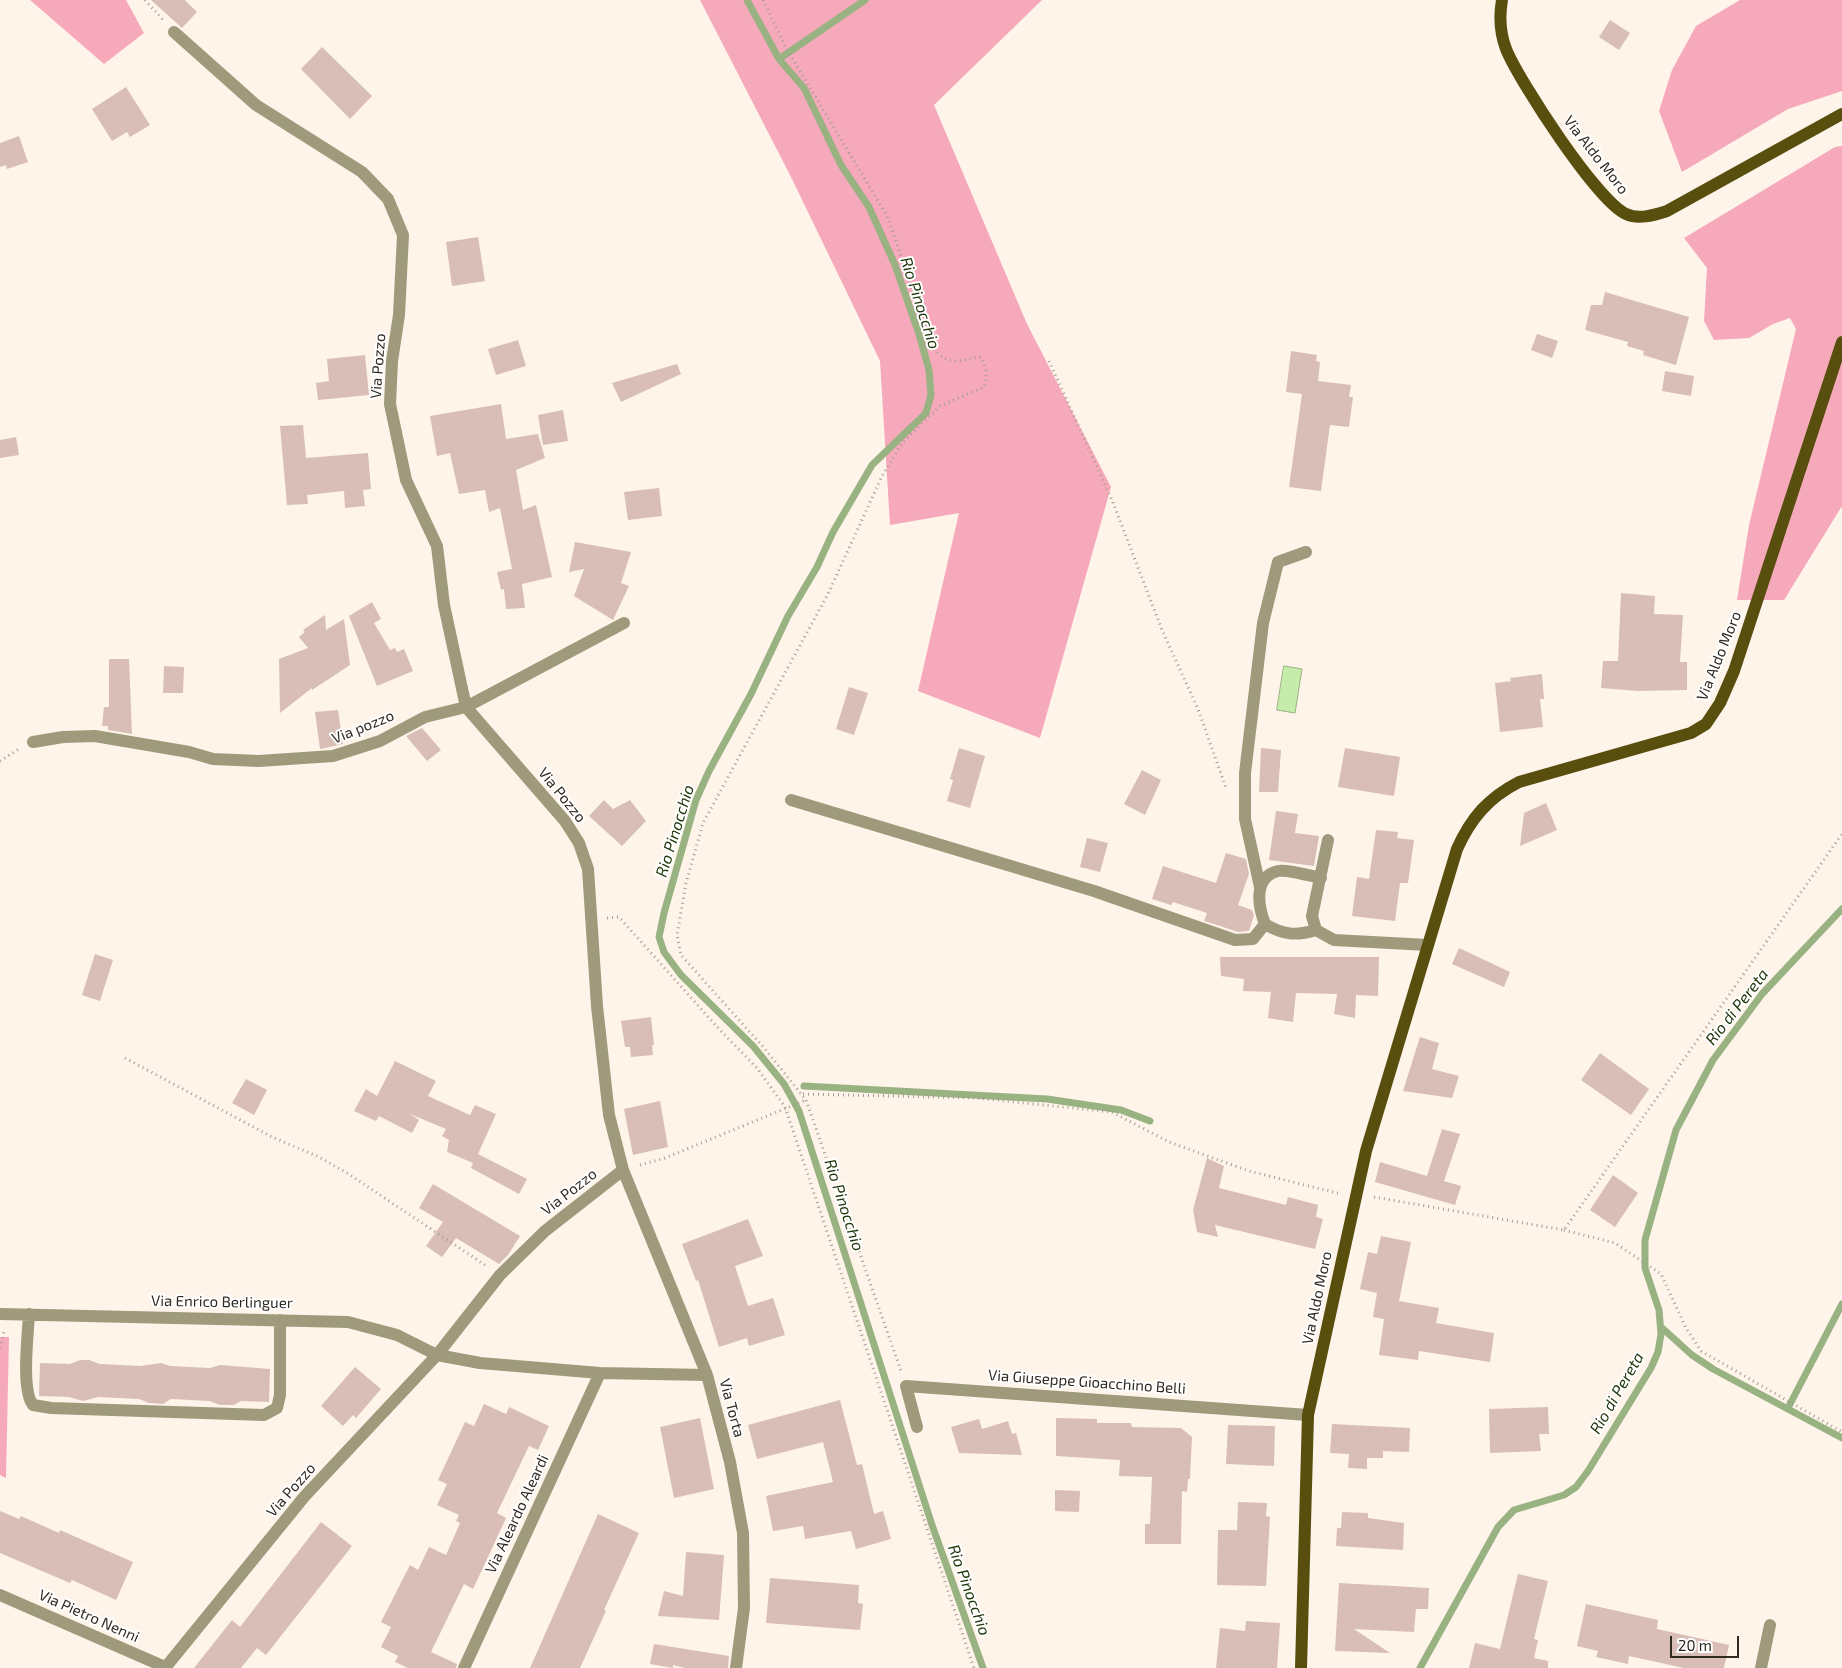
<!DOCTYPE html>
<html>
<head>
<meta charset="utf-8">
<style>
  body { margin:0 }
  #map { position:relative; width:1842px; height:1668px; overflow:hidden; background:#fff4e9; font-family:"Exo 2",sans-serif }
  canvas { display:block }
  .scale { position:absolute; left:1670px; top:1636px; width:69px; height:22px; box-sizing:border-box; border:2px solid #312a23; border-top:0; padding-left:6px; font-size:15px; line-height:18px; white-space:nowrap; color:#312a23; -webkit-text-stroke:4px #fff; paint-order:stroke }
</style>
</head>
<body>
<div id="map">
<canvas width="1842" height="1668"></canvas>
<div class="scale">20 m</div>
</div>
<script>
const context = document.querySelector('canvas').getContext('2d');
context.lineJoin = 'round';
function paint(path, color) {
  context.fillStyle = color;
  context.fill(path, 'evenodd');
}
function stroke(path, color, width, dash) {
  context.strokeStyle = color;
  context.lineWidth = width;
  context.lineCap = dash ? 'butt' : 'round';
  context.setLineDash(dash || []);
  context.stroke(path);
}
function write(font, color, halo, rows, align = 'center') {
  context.font = font + ' "Exo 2",sans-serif';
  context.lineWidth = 4;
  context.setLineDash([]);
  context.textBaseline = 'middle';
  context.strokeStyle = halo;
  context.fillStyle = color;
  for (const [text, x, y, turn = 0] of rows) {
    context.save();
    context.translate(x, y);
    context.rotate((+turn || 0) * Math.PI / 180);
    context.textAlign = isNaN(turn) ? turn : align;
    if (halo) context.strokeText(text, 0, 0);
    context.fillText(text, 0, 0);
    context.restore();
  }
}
const green = new Path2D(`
  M 30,0 L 126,0 L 144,33 L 104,64 Z
  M 700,0 L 1042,0 L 934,105 L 1027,324 L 1111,487 L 1040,738 L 918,691 L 959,513 L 890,525 L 880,361 L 791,177 Z
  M 1740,0 L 1842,0 L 1842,91 L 1788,109 L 1682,172 L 1659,111 L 1672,70 L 1696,26 Z
  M 1842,146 L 1842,506 L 1784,600 L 1737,600 L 1749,525 L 1796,329 L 1790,318 L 1773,324 L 1749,338 L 1714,340 L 1704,321 L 1707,268 L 1684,238 L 1835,147 Z
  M 0,1337 L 9,1337 L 6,1478 L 0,1475 Z`);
const water = new Path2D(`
  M 1284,666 L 1302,669 L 1295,713 L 1277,710 Z`);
const stream = new Path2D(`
  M 747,0 L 779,59 L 804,88 L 841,165 L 869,207 L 895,265 L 919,334 L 929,370 L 931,395 L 926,413 L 872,465 L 833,532 L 817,567 L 788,616 L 751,694 L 709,771 L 696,800 L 664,913 L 659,937 L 664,952 L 681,975 L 753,1046 L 784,1084 L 799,1111 L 932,1525 L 983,1668
  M 779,59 L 865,0
  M 804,1086 L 1047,1099 L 1121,1110 L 1150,1121
  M 1661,1327 L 1692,1355 L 1713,1369 L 1842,1438
  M 1788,1408 L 1842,1304
  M 1420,1668 L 1498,1527 L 1514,1510 L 1564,1495 L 1576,1487 L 1588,1471 L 1651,1368 L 1658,1352 L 1661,1334 L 1659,1310 L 1645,1268 L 1645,1240 L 1676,1130 L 1713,1060 L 1762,994 L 1842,909`);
const building = new Path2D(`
  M 151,0 L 185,0 L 197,12 L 182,28 Z
  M 1610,20 L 1630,33 L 1619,50 L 1599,37 Z
  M 322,47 L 372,96 L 350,119 L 301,69 Z
  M 126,87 L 150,125 L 130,137 L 127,132 L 112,141 L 92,109 Z
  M 19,136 L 28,162 L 7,169 L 6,165 L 0,167 L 0,143 Z
  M 478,237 L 485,281 L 452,286 L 446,242 Z
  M 1605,292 L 1689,317 L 1676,365 L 1643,355 L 1644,351 L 1627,346 L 1628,342 L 1585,330 L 1591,305 L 1602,305 Z
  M 1537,334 L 1558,341 L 1552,358 L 1531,350 Z
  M 518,340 L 526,366 L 496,375 L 488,349 Z
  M 1291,351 L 1317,355 L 1316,361 L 1320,362 L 1318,381 L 1351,385 L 1349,397 L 1353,397 L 1349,427 L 1330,425 L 1321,491 L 1289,487 L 1302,394 L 1286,392 Z
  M 365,355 L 369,395 L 318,400 L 316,383 L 329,381 L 327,359 Z
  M 677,364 L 681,374 L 621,402 L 612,383 Z
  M 1665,371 L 1694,376 L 1691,396 L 1662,391 Z
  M 501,404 L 506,439 L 538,434 L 545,458 L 516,470 L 523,510 L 536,505 L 552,577 L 522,584 L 525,608 L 506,609 L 504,589 L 501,590 L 497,572 L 512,569 L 500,508 L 489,512 L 485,490 L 459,494 L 450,453 L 437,456 L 430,416 Z
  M 563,410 L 568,441 L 543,445 L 538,415 Z
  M 303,425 L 306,458 L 368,453 L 371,489 L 363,490 L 365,506 L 345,508 L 344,491 L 307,495 L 308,504 L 287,505 L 280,426 Z
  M 16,437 L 19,455 L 0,458 L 0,440 Z
  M 659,488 L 662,516 L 628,520 L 624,492 Z
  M 575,542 L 631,552 L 621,583 L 629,586 L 613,620 L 574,596 L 584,569 L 569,572 Z
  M 1621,593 L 1655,596 L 1654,614 L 1683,615 L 1680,662 L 1687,662 L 1687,690 L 1638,691 L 1601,688 L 1603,661 L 1618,661 Z
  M 372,602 L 381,619 L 374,623 L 390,650 L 395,648 L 397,652 L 404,649 L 413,671 L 377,686 L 349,616 Z
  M 325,615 L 326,630 L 344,619 L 350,665 L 312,690 L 312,688 L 280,713 L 279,659 L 308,648 L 299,637 L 305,632 L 303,630 Z
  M 109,659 L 129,659 L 132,734 L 108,730 L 108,726 L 102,726 L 104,707 L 109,707 Z
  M 164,666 L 184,667 L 183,693 L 163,693 Z
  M 1542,674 L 1544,699 L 1540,699 L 1543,727 L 1500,732 L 1495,683 L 1511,681 L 1510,678 Z
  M 849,687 L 868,693 L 854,735 L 836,729 Z
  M 338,710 L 343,744 L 320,749 L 315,712 Z
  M 422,728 L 441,750 L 427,761 L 406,736 Z
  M 959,748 L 985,756 L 970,808 L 947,801 L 953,780 L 950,779 Z
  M 1261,748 L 1281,750 L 1278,792 L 1259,792 Z
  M 1345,748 L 1400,757 L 1394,796 L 1338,787 Z
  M 1142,770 L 1161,780 L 1145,815 L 1124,804 Z
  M 604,800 L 613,809 L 630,800 L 646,821 L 622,846 L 589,816 Z
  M 1546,803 L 1557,830 L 1520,846 L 1524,813 Z
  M 1276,811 L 1298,814 L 1295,833 L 1319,836 L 1314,866 L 1269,860 Z
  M 1376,830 L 1398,832 L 1397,838 L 1414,840 L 1408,883 L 1400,883 L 1395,921 L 1352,916 L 1357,877 L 1369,879 Z
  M 1087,838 L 1108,843 L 1100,872 L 1080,867 Z
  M 1226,853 L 1246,859 L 1249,874 L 1238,905 L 1252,910 L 1254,915 L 1249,931 L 1238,932 L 1214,924 L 1204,921 L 1207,913 L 1173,902 L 1171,905 L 1152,899 L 1163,866 L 1216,883 Z
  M 1459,948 L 1510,972 L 1504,987 L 1452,964 Z
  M 95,954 L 113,960 L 100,1001 L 82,995 Z
  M 1220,957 L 1379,957 L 1378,996 L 1356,995 L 1355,1018 L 1334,1014 L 1337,994 L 1296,993 L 1293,1022 L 1268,1018 L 1271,992 L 1243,991 L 1244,979 L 1221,976 Z
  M 651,1017 L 654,1045 L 652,1045 L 653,1055 L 631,1057 L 630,1047 L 625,1047 L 621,1021 Z
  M 1420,1037 L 1439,1043 L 1432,1069 L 1459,1076 L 1452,1098 L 1403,1091 Z
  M 1600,1053 L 1649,1089 L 1631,1115 L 1581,1080 Z
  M 395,1061 L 436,1081 L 428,1096 L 470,1115 L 475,1105 L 496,1114 L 478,1154 L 527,1179 L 519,1194 L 471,1168 L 473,1163 L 447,1152 L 449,1140 L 442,1136 L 446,1129 L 410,1114 L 419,1120 L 412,1133 L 379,1116 L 376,1121 L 354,1111 L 366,1089 L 377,1096 Z
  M 246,1079 L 267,1090 L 254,1115 L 232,1103 Z
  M 660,1101 L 668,1147 L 633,1155 L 624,1109 Z
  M 1442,1129 L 1460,1134 L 1444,1181 L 1461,1186 L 1455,1205 L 1375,1182 L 1380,1162 L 1427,1176 Z
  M 1207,1158 L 1224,1166 L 1219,1188 L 1286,1205 L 1288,1197 L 1318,1205 L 1316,1217 L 1323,1219 L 1315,1249 L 1215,1225 L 1218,1237 L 1197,1232 L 1193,1210 Z
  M 1613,1175 L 1638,1193 L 1615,1227 L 1590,1210 Z
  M 433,1184 L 520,1236 L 508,1255 L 499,1264 L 456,1238 L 442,1257 L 426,1246 L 443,1222 L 419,1208 Z
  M 748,1219 L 763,1256 L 735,1266 L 748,1306 L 773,1298 L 785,1335 L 749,1346 L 747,1338 L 719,1347 L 698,1280 L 696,1281 L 682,1244 Z
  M 1381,1236 L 1411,1242 L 1399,1301 L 1439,1308 L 1436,1323 L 1494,1333 L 1490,1362 L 1419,1351 L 1418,1360 L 1379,1355 L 1384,1319 L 1373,1317 L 1377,1293 L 1360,1289 L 1368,1252 L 1377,1254 Z
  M 80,1360 L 89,1360 L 100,1364 L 140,1366 L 161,1363 L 170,1366 L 210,1368 L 220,1365 L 270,1369 L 269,1402 L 241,1401 L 234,1405 L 220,1405 L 209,1401 L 171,1399 L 163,1404 L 149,1403 L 139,1399 L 99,1397 L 83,1401 L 69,1397 L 39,1396 L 40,1363 L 70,1364 Z
  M 355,1367 L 381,1389 L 356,1418 L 353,1415 L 343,1426 L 321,1406 Z
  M 840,1400 L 857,1465 L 862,1464 L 874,1514 L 883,1511 L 891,1539 L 856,1549 L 851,1531 L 805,1539 L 803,1526 L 773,1531 L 766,1496 L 833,1482 L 823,1442 L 757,1459 L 748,1425 Z
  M 484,1404 L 506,1414 L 509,1407 L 549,1426 L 538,1450 L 529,1446 L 497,1513 L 506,1518 L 489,1555 L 473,1589 L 464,1584 L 431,1652 L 457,1664 L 456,1668 L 408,1668 L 395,1662 L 398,1656 L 381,1647 L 391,1627 L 381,1622 L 410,1565 L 418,1570 L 429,1547 L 446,1555 L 460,1523 L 456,1521 L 459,1515 L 437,1505 L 447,1484 L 438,1480 L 465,1422 L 474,1426 Z
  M 1548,1407 L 1549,1434 L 1539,1434 L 1541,1451 L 1490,1453 L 1489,1409 Z
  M 700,1418 L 714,1489 L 674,1498 L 660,1427 Z
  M 1056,1418 L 1097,1419 L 1097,1423 L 1131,1423 L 1132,1427 L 1181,1428 L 1192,1437 L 1190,1479 L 1188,1479 L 1187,1492 L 1182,1491 L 1181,1544 L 1145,1544 L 1145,1524 L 1150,1524 L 1152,1477 L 1119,1476 L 1120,1460 L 1056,1456 Z
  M 979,1419 L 982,1429 L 1008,1421 L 1012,1434 L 1016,1433 L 1022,1455 L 959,1453 L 951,1427 Z
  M 1332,1424 L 1410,1428 L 1409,1452 L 1383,1451 L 1383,1458 L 1367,1458 L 1367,1469 L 1348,1468 L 1349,1454 L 1330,1453 Z
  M 1228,1425 L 1275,1426 L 1274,1466 L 1226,1464 Z
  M 1055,1490 L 1080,1491 L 1079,1512 L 1055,1511 Z
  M 1238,1502 L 1267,1503 L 1266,1516 L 1270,1517 L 1266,1586 L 1217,1585 L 1218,1530 L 1237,1530 Z
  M 0,1511 L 19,1519 L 21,1516 L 59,1533 L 60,1530 L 133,1562 L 116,1600 L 72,1580 L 70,1583 L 0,1553 Z
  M 1342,1512 L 1368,1513 L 1368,1518 L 1404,1523 L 1403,1550 L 1336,1546 L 1337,1528 L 1341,1528 Z
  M 598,1514 L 639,1533 L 604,1610 L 606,1611 L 580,1668 L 530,1668 Z
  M 321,1522 L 352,1546 L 266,1655 L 257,1648 L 241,1668 L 194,1668 L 232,1620 L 240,1627 Z
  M 686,1552 L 724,1555 L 719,1620 L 658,1616 L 664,1591 L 683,1596 Z
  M 1518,1574 L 1548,1581 L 1534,1639 L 1538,1640 L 1534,1658 L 1548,1661 L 1548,1668 L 1469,1668 L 1475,1643 L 1500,1649 Z
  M 770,1578 L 859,1585 L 858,1603 L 863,1604 L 860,1630 L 766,1623 Z
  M 1339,1583 L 1429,1588 L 1428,1609 L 1416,1609 L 1414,1632 L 1354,1629 L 1390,1653 L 1335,1651 Z
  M 1586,1604 L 1658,1620 L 1657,1629 L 1729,1645 L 1724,1668 L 1684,1668 L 1629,1656 L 1628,1664 L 1596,1657 L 1598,1651 L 1577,1646 Z
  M 1246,1621 L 1280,1623 L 1277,1668 L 1216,1668 L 1220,1628 L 1245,1631 Z
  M 654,1644 L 729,1656 L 728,1668 L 685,1668 L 673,1665 L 673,1668 L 650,1664 Z`);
const path = new Path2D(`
  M 145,0 L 164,21
  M 763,0 L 785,46 L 887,216 L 933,347 C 947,367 959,360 981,357 C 986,366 988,378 984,387 L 940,406 L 902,443 L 882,476 L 828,594 L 703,823 L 686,883 L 677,935 L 681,955 L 765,1049 L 806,1100 L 901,1371
  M 1049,361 L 1112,500 L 1162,630 L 1198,709 L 1226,788
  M 0,761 L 19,749
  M 607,918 L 619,917 L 719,1029 L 757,1068 L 785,1107 L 974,1668
  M 125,1058 L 272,1137 L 319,1157 L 347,1173 L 485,1265
  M 803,1094 L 976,1098 L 1112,1112 L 1169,1142 L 1249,1171 L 1341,1194
  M 640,1165 L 665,1158 L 806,1100
  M 1374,1197 L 1564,1230 L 1842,834
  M 1564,1230 L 1615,1243 L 1661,1274 L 1686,1328 L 1701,1351 L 1842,1432
  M 0,1348 L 4,1332`);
const minor = new Path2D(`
  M 174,32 L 256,105 L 362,172 L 388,199 L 403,235 L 399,315 L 392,361 L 390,404 L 406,480 L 437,546 L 444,605 L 466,707 L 565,821 L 579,843 L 588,869 L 597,1006 L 609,1115 L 623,1170 L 707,1375 L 730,1462 L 743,1533 L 744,1608 L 736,1668
  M 33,742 L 63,737 L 95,736 L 189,752 L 213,759 L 259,761 L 333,756 L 380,741 L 425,717 L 466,707 L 624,623
  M 791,800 L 1094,891 L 1235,940 L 1253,939 L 1265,924
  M 1328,840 L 1312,916 L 1316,930 L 1334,940 L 1428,945
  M 1260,887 L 1245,819 L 1245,773 L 1263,623 L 1278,562 L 1306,552
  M 1316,930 C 1296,936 1283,935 1265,924 C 1258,906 1253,877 1278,871 C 1287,869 1311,876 1321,878
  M 0,1314 L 348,1322 L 397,1335 L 437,1355 L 480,1363 L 600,1373
  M 29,1314 C 28,1335 21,1390 33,1405 L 51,1408 L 264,1415 L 277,1408 L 280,1395 L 280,1320
  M 917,1427 L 906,1386 L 1308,1415
  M 0,1595 L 165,1667
  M 165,1668 L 304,1497 L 437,1355 L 500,1275 L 545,1231 L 623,1170
  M 464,1668 L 600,1373 L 707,1375
  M 1761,1668 L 1770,1625`);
const major = new Path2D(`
  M 1502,0 C 1499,17 1500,33 1506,49 C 1519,81 1597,201 1626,214 C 1639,220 1654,215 1667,211 L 1842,114
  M 1301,1668 L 1308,1415 L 1366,1151 L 1457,849 C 1471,818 1488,798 1519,782 L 1691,733 L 1706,724 L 1720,703 L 1734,671 L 1842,342`);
const streetNames = [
  ["Via Aldo Moro",1596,155,52],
  ["Via Pozzo",378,366,-86],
  ["Via Aldo Moro",1719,656,-68],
  ["Via pozzo",363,727,-22],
  ["Via Pozzo",562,795,51],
  ["Via Pozzo",569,1192,-38],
  ["Via Aldo Moro",1317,1298,-78],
  ["Via Enrico Berlinguer",222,1302,1],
  ["Via Giuseppe Gioacchino Belli",1087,1382,4],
  ["Via Torta",732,1408,75],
  ["Via Pozzo",291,1490,-49],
  ["Via Aleardo Aleardi",517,1514,-65],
  ["Via Pietro Nenni",89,1616,24]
];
const waterNames = [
  ["Rio Pinocchio",920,303,72],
  ["Rio Pinocchio",675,831,-73],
  ["Rio di Pereta",1737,1007,-52],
  ["Rio Pinocchio",844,1205,72],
  ["Rio di Pereta",1617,1393,-60],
  ["Rio Pinocchio",969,1590,70]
];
paint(green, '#f7a9bc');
paint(water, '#c5ecab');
stroke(water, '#99b282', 1);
stroke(stream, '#99b282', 7);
paint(building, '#d8beb7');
stroke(path, '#a49b92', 3, [1, 4]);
stroke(minor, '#9e9a7b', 12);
stroke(major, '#584e0d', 12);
write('15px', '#312a23', '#fff', streetNames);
write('italic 16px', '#1f3609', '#fff', waterNames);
</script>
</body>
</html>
